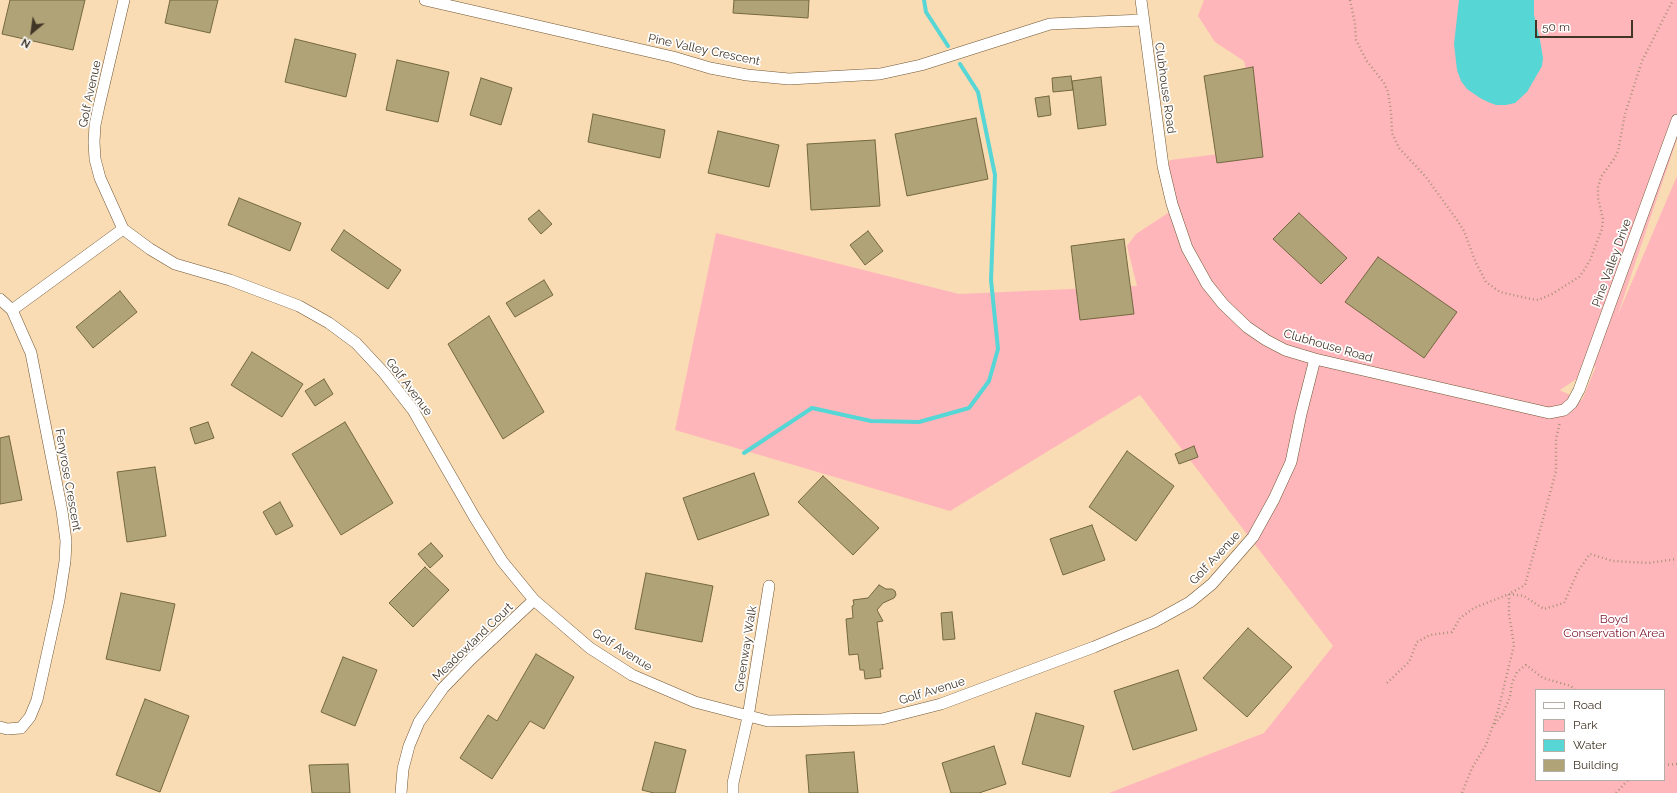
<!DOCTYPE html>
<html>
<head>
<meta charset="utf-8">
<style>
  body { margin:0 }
  #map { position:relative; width:1677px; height:793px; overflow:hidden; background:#f9dbb4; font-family:Raleway,sans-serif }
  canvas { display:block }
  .legend { position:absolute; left:1535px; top:689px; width:130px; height:92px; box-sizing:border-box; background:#fff; border:1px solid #b3aea8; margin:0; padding:5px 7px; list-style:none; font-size:12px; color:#413526 }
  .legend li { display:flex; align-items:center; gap:8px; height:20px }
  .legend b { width:20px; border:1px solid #b3aea8 }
  .north { position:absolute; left:12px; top:12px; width:40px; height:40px; -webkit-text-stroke:3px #fff; paint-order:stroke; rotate:209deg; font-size:11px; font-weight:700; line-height:16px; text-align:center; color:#413526 }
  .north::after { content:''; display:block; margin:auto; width:14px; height:18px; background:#413526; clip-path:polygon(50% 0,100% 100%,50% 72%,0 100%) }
  .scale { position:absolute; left:1535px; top:20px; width:98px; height:18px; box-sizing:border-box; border:2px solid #413526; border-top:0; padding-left:5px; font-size:12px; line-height:14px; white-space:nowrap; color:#413526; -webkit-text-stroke:3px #fff; paint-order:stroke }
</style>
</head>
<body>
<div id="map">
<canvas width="1677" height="793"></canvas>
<ul class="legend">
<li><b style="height:5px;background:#fff"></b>Road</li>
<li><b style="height:11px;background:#ffb6bb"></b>Park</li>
<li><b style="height:11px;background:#56d6d5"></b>Water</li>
<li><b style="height:11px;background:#b0a378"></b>Building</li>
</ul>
<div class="north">N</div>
<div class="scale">50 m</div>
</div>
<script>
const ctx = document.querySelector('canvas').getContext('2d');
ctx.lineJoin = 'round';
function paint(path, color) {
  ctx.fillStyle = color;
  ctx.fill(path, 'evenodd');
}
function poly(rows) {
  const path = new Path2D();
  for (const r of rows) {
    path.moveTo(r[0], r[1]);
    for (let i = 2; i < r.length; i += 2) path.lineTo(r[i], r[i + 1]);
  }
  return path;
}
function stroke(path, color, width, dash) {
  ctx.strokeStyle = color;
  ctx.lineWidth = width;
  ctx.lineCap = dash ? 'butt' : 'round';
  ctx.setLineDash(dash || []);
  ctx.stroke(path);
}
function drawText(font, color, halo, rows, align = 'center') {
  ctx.font = font + ' Raleway,sans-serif';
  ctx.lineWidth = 3.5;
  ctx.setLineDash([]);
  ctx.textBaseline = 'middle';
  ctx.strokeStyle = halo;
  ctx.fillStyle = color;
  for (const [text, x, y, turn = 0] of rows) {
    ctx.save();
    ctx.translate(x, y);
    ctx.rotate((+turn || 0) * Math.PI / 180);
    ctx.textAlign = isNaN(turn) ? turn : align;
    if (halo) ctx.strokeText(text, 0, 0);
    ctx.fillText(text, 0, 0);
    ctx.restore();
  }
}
const green = poly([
  [1204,0,1677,0,1677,139,1617,317,1677,176,1677,793,1109,793,1264,733,1333,646,1140,395,950,511,675,430,716,233,959,294,1137,286,1127,246,1136,234,1171,211,1164,176,1170,160,1227,153,1251,94,1244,61,1215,42,1198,16],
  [1596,366,1582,400,1559,390,1560,390],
  [1536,690,1664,690,1664,780,1536,780]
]);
const water = poly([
  [1459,0,1534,0,1534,15,1540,40,1543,58,1542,66,1527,92,1515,103,1506,105,1496,105,1488,102,1480,98,1467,89,1461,81,1457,70,1454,44]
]);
const stream = poly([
  [924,0,926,12,948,46],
  [744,453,812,408,871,421,919,422,969,408,989,381,998,349,991,280,995,175,978,92,960,64]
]);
const building = poly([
  [10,0,85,0,73,50,2,34,10,0],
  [170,0,218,0,210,33,165,23,170,0],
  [734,0,809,0,808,18,733,13,734,0],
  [295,39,356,54,346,97,285,82,295,39],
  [397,60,449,72,438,122,386,110,397,60],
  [1253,67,1263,157,1217,163,1204,76,1253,67],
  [1071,76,1073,90,1053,92,1052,78,1071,76],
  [1101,77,1106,125,1078,129,1072,81,1101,77],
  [481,78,512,88,501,125,470,115,481,78],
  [1049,96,1051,115,1038,117,1035,98,1049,96],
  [593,114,665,130,660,158,588,142,593,114],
  [976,118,988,179,907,196,895,134,976,118],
  [718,131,779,145,769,187,708,173,718,131],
  [875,140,880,206,811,210,807,144,875,140],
  [239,198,301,223,290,251,228,225,239,198],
  [539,210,552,224,541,234,528,219,539,210],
  [1299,213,1347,258,1321,284,1273,239,1299,213],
  [344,230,401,270,388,289,331,250,344,230],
  [868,231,883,251,865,265,850,245,868,231],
  [1124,239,1134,314,1080,320,1071,246,1124,239],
  [1378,257,1457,312,1424,358,1345,302,1378,257],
  [544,280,553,295,515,317,506,303,544,280],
  [120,291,137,312,93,348,76,327,120,291],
  [489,316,544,412,503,439,448,344,489,316],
  [252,352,303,384,282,417,231,385,252,352],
  [324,379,333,394,315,406,305,391,324,379],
  [208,422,214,438,195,444,190,428,208,422],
  [345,422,393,503,341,535,292,454,345,422],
  [9,436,22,500,0,504,0,438,9,436],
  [1194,446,1198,457,1179,464,1175,454,1194,446],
  [1127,451,1174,486,1136,541,1089,507,1127,451],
  [155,467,166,536,127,542,117,472,155,467],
  [754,473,769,515,698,540,683,498,754,473],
  [823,476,879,528,853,555,798,502,823,476],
  [280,502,293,526,276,535,263,512,280,502],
  [1092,525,1105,560,1063,575,1050,539,1092,525],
  [431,543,443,556,430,568,418,554,431,543],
  [425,567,449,590,413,627,389,603,425,567],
  [646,573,713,586,702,642,635,629,646,573],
  [879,585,886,589,892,589,895,591,896,595,894,598,883,603,877,610,883,621,877,622,883,669,880,669,881,677,865,679,864,670,860,670,858,654,849,655,846,619,853,618,852,606,854,605,853,600,868,598,879,585],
  [121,593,175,604,160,671,106,659,121,593],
  [952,612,955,639,943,640,941,613,952,612],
  [1248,628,1292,667,1247,717,1203,678,1248,628],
  [536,654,574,677,544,729,530,721,492,779,460,758,488,715,497,721,536,654],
  [343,657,377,670,355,726,321,712,343,657],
  [1178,670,1197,730,1133,750,1114,691,1178,670],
  [145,699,189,716,160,792,116,775,145,699],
  [1036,713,1084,726,1070,777,1022,764,1036,713],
  [655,742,686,750,675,793,654,793,642,790,655,742],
  [994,746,1006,784,979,793,951,793,942,763,994,746],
  [854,752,858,793,809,793,806,755,854,752],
  [348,764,350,793,312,793,309,765,348,764]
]);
const path = poly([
  [1350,0,1355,23,1356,40,1366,60,1384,83,1388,92,1391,112,1392,133,1399,148,1426,177,1457,220,1464,231,1476,263,1486,282,1500,292,1531,299,1538,300,1552,294,1579,277,1585,269,1590,260,1602,229,1603,219,1598,198,1598,187,1601,177,1614,159,1618,151,1625,114,1642,61,1673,0],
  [1387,683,1409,662,1417,642,1430,635,1452,632,1460,618,1474,608,1509,594,1524,596,1544,609,1564,603,1578,571,1590,554,1613,561,1649,563,1677,559],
  [1495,724,1503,713,1510,697,1512,683,1517,672,1526,665,1543,678,1571,686,1575,690],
  [1664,765,1677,764],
  [1462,793,1472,768,1486,745,1498,711,1514,645,1509,614,1509,594,1525,585,1556,471,1556,439,1560,422],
  [1616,793,1628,780]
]);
const minor = poly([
  [124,0,99,106,95,125,94,142,95,159,100,178,123,229,150,249,175,264,230,280,299,306,329,323,356,343,384,373,413,410,475,518,502,561,534,600,590,648,632,675,695,702,768,721,882,719,941,704,1094,647,1154,622,1190,602,1212,584,1253,537,1274,499,1291,462,1301,414,1315,359],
  [425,0,673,57,710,68,747,75,789,79,880,74,921,65,1050,24,1143,20],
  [1141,0,1158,128,1163,166,1172,204,1187,248,1207,284,1223,304,1247,327,1266,340,1285,350,1315,359,1549,413,1564,410,1572,403,1579,390,1677,120],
  [0,299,12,310,31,353,62,511,66,541,65,561,59,600,37,700,30,717,21,728,7,729,0,727],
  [12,310,123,229],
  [401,793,403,769,409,746,419,722,443,688,471,659,534,600],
  [733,793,733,783,748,717,769,586]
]);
const streetNames = [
  ["Pine Valley Crescent",704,50,12],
  ["Clubhouse Road",1165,88,82],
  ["Golf Avenue",90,94,-78],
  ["Pine Valley Drive",1612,263,-70],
  ["Clubhouse Road",1328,346,16],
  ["Golf Avenue",409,387,53],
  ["Fenyrose Crescent",68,480,80],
  ["Golf Avenue",1215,558,-47],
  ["Meadowland Court",473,642,-44],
  ["Greenway Walk",746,649,-81],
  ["Golf Avenue",622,650,32],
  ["Golf Avenue",932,691,-17]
];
const parkNames = [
  ["Boyd",1614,619],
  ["Conservation Area",1614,633]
];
paint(green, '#ffb6bb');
paint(water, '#56d6d5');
stroke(stream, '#56d6d5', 4);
paint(building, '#b0a378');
stroke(building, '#74683f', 1);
stroke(minor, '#715734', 12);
stroke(path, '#a99376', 2.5, [1, 3]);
stroke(minor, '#fff', 11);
drawText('12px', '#413526', '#fff', streetNames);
drawText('12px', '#7c162d', '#fff', parkNames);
</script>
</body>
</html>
